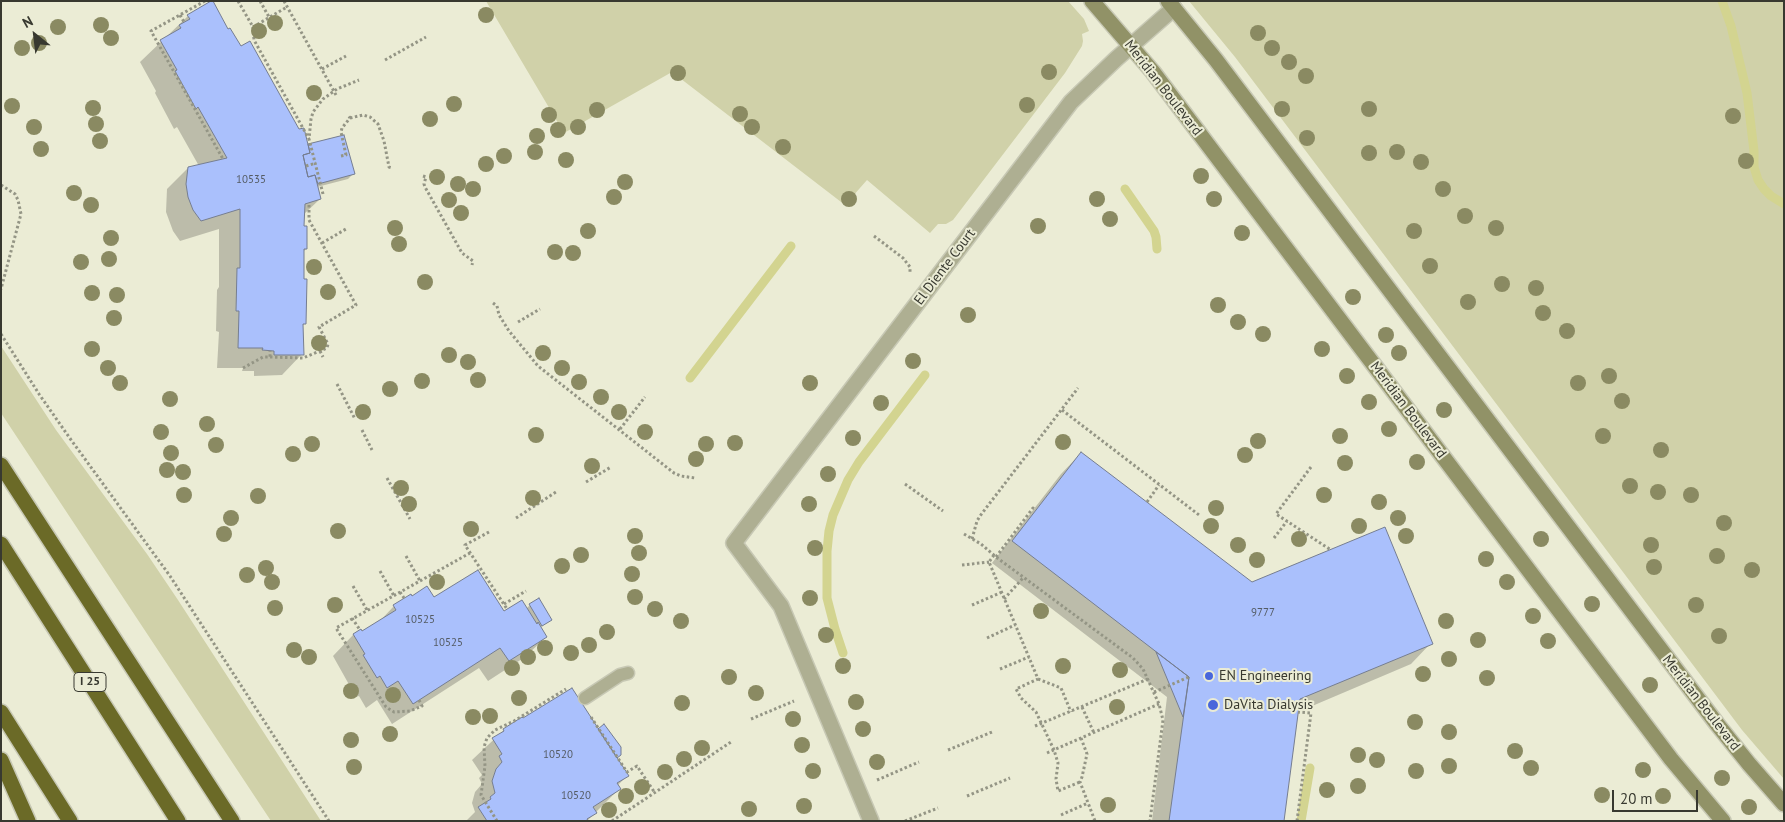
<!DOCTYPE html>
<html>
<head>
<meta charset="utf-8">
<style>
  body { margin:0 }
  #map { position:relative; width:1785px; height:822px; overflow:hidden; background:#ebecd5; font-family:"PT Sans",sans-serif }
  canvas { display:block }
  .frame { position:absolute; inset:0; border:2px solid #383930; pointer-events:none }
  .north { position:absolute; left:10px; top:10px; width:50px; height:50px; -webkit-text-stroke:4px #ebecd5; paint-order:stroke; rotate:331deg; font-size:14px; font-weight:700; line-height:20px; text-align:center; color:#383930 }
  .north::after { content:''; display:block; margin:auto; width:18px; height:22px; background:#383930; clip-path:polygon(50% 0,100% 100%,50% 72%,0 100%) }
  .scale { position:absolute; left:1612px; top:790px; width:86px; height:22px; box-sizing:border-box; border:2px solid #383930; border-top:0; padding-left:6px; font-size:15px; line-height:18px; white-space:nowrap; color:#383930; -webkit-text-stroke:4px #ebecd5; paint-order:stroke }
</style>
</head>
<body>
<div id="map">
<canvas width="1785" height="822"></canvas>
<div class="frame"></div>
<div class="north">N</div>
<div class="scale">20 m</div>
</div>
<script>
const ctx = document.querySelector('canvas').getContext('2d');
ctx.lineJoin = 'round';
function paint(path, color) {
  ctx.fillStyle = color;
  ctx.fill(path, 'evenodd');
}
function poly(rows) {
  const path = new Path2D();
  for (const r of rows) {
    path.moveTo(r[0], r[1]);
    for (let i = 2; i < r.length; i += 2) path.lineTo(r[i], r[i + 1]);
  }
  return path;
}
function stroke(path, color, width, dash) {
  ctx.strokeStyle = color;
  ctx.lineWidth = width;
  ctx.lineCap = dash ? 'butt' : 'round';
  ctx.setLineDash(dash || []);
  ctx.stroke(path);
}
function drawText(font, color, halo, rows, align = 'center') {
  ctx.font = font + ' "PT Sans",sans-serif';
  ctx.lineWidth = 4;
  ctx.setLineDash([]);
  ctx.textBaseline = 'middle';
  ctx.strokeStyle = halo;
  ctx.fillStyle = color;
  for (const [text, x, y, turn = 0] of rows) {
    ctx.save();
    ctx.translate(x, y);
    ctx.rotate((+turn || 0) * Math.PI / 180);
    ctx.textAlign = isNaN(turn) ? turn : align;
    if (halo) ctx.strokeText(text, 0, 0);
    ctx.fillText(text, 0, 0);
    ctx.restore();
  }
}
const green = poly([
  [486,1,1068,1,1084,19,1089,31,1082,34,1083,41,1082,46,1065,73,953,220,946,224,938,224,930,233,867,180,845,205,672,72,564,133],
  [1189,1,1784,1,1784,779,1742,730,1235,57],
  [1,346,56,430,147,554,178,600,321,821,271,821,1,413]
]);
const shadow = poly([
  [188,16,228,31,307,145,343,136,353,174,348,179,317,187,320,199,303,215,303,227,306,249,303,252,305,323,302,326,302,354,282,375,254,376,254,371,242,371,243,368,217,368,219,332,216,331,217,290,219,287,219,229,180,241,173,231,166,212,167,189,188,168,199,166,177,127,174,129,155,93,156,91,140,62],
  [1081,453,1252,584,1431,643,1411,664,1298,712,1283,821,1152,821,1167,697,992,563,1061,474],
  [434,599,503,613,526,609,530,605,550,620,540,628,546,637,525,657,488,681,479,668,392,724,377,700,366,708,359,696,356,697,333,656,353,635,361,631,362,633,377,624,394,606],
  [504,730,616,758,627,776,617,786,619,789,587,821,466,821,475,812,472,803,475,792,482,784,479,778,482,775,472,760]
]);
const stream = poly([
  [1722,1,1731,26,1747,93,1754,151,1754,167,1758,180,1764,189,1771,196,1784,204],
  [1125,189,1154,231,1156,237,1157,249],
  [690,378,791,246],
  [843,653,835,629,827,598,827,551,829,531,833,515,848,480,859,462,925,375],
  [1301,821,1310,768]
]);
const building = poly([
  [211,1,213,1,228,29,230,28,241,46,250,41,299,129,304,128,310,153,303,155,308,177,315,175,321,199,305,204,304,226,307,226,307,249,304,249,304,279,307,279,306,324,303,324,304,355,274,355,274,351,262,350,263,348,238,348,239,311,236,311,237,268,240,268,240,209,201,221,193,210,188,197,186,184,188,167,227,158,198,107,196,109,175,71,177,70,160,40,181,28,179,25,190,19,187,15,211,1],
  [344,135,355,174,318,184,315,175,308,177,303,155,310,153,308,144,344,135],
  [1081,452,1252,582,1385,527,1433,644,1300,699,1284,821,1169,821,1189,677,1012,541,1081,452],
  [478,570,504,611,522,600,537,624,538,622,547,637,509,661,500,648,413,704,398,681,387,688,380,676,377,678,363,655,365,654,353,634,361,629,362,631,396,610,393,605,411,594,412,596,427,586,434,597,478,570],
  [539,598,552,620,542,626,529,604,539,598],
  [1156,652,1189,677,1183,717,1156,652],
  [572,688,629,776,617,783,621,789,593,807,597,813,587,819,588,821,487,821,478,807,491,799,490,797,495,793,492,781,496,769,502,762,499,756,502,754,492,738,504,731,503,729,522,717,523,718,572,688],
  [604,724,621,747,621,755,617,758,598,729,604,724]
]);
const path = poly([
  [205,1,151,31,223,159],
  [238,1,253,27,254,40,309,139],
  [260,1,269,17],
  [284,1,336,95],
  [180,15,184,22],
  [253,27,287,7],
  [385,60,426,37],
  [322,69,346,56],
  [350,118,363,115,370,117,378,124,384,141,389,167,392,168],
  [341,156,346,155,341,132,342,128,350,118,348,115],
  [306,166,316,163],
  [423,176,426,177,424,184,425,187,462,253,473,261,472,265],
  [1,185,15,194,18,200,21,214,1,289],
  [323,194,309,139,311,119,313,112,323,99,337,89,359,80],
  [874,236,903,258,910,267,910,272],
  [322,243,346,229],
  [493,303,497,306,499,315,509,331,538,366,674,473,681,476,695,478],
  [518,322,540,309],
  [1,334,39,394,69,437,170,576,329,821],
  [320,351,323,357],
  [270,357,303,358,327,348,328,344,319,327,356,305,309,220,309,203],
  [243,368,263,357,270,357,270,351],
  [337,384,355,419],
  [1062,410,1199,515],
  [620,429,645,397],
  [362,430,372,450],
  [1311,467,1276,514,1331,550],
  [387,478,410,519],
  [586,482,611,467],
  [905,484,943,511],
  [1147,502,1159,485],
  [516,518,556,492],
  [489,532,465,545,507,609],
  [964,534,981,544,996,557,1133,658,1143,669,1159,704,1163,720,1150,821],
  [1274,538,1287,521],
  [972,539,977,521,980,516,1078,388],
  [994,555,989,562,1038,679,1016,689,1021,698,1036,712,1054,750,1058,763,1056,779,1058,791,1080,782],
  [406,556,420,581],
  [996,557,1033,508,1036,510],
  [962,565,989,562],
  [380,571,394,596],
  [353,586,367,610],
  [400,592,404,598],
  [1004,599,1023,578],
  [504,604,526,591],
  [972,605,1002,592],
  [352,618,360,630],
  [987,638,1015,625],
  [1000,669,1029,657],
  [1038,679,1061,688,1071,712],
  [1154,692,1189,677],
  [419,700,422,706,410,711,394,712,386,707,336,628,470,553],
  [1082,707,1094,733],
  [591,717,627,772,637,766,655,793],
  [751,719,794,701],
  [1035,726,1148,679],
  [1081,738,1087,754,1082,777,1080,782,1095,821],
  [948,750,992,732],
  [1047,753,1159,704],
  [877,780,919,762],
  [967,796,1010,778],
  [1061,815,1088,803],
  [497,821,481,795,485,766,484,747,487,738,495,730,514,721,566,689],
  [612,821,731,742],
  [905,821,938,808],
  [1297,821,1311,713,1298,712]
]);
const lane = poly([
  [585,698,620,675,628,673]
]);
const street = poly([
  [871,821,781,606,734,543,1071,102,1116,59,1174,8]
]);
const secondary = poly([
  [1092,1,1153,72,1671,759,1723,821],
  [1168,1,1216,60,1717,724,1749,764,1784,804]
]);
const highway = poly([
  [1,465,232,821],
  [1,544,178,821],
  [1,712,70,821],
  [1,760,28,821]
]);
const trees = [
  [486,15],
  [275,23],
  [101,25],
  [58,27],
  [259,31],
  [1258,33],
  [111,38],
  [39,43],
  [22,48],
  [1272,48],
  [1289,62],
  [1049,72],
  [678,73],
  [1306,76],
  [314,93],
  [454,104],
  [1027,105],
  [12,106],
  [93,108],
  [1282,109],
  [1369,109],
  [597,110],
  [740,114],
  [549,115],
  [1733,116],
  [430,119],
  [96,124],
  [34,127],
  [578,127],
  [752,127],
  [558,130],
  [537,136],
  [1307,138],
  [100,141],
  [783,147],
  [41,149],
  [535,152],
  [1397,152],
  [1369,153],
  [504,156],
  [566,160],
  [1746,161],
  [1421,162],
  [486,164],
  [1201,176],
  [437,177],
  [625,182],
  [458,184],
  [473,189],
  [1443,189],
  [74,193],
  [614,197],
  [849,199],
  [1097,199],
  [1214,199],
  [449,200],
  [91,205],
  [461,213],
  [1465,216],
  [1110,219],
  [1038,226],
  [395,228],
  [1496,228],
  [588,231],
  [1414,231],
  [1242,233],
  [111,238],
  [399,244],
  [555,252],
  [573,253],
  [109,259],
  [81,262],
  [1430,266],
  [314,267],
  [425,282],
  [1502,284],
  [1536,288],
  [328,292],
  [92,293],
  [117,295],
  [1353,297],
  [1468,302],
  [1218,305],
  [1543,313],
  [968,315],
  [114,318],
  [1238,322],
  [1567,331],
  [1263,334],
  [1386,335],
  [319,343],
  [92,349],
  [1322,349],
  [543,353],
  [1399,353],
  [449,355],
  [913,361],
  [468,362],
  [108,368],
  [562,368],
  [1347,376],
  [1609,376],
  [478,380],
  [422,381],
  [579,382],
  [120,383],
  [810,383],
  [1578,383],
  [390,389],
  [601,397],
  [170,399],
  [1622,401],
  [1369,402],
  [881,403],
  [1444,410],
  [363,412],
  [619,412],
  [207,424],
  [1389,429],
  [161,432],
  [645,432],
  [536,435],
  [1340,436],
  [1603,436],
  [853,438],
  [1258,441],
  [1063,442],
  [735,443],
  [312,444],
  [706,444],
  [216,445],
  [1661,450],
  [171,453],
  [293,454],
  [1245,455],
  [696,459],
  [1417,462],
  [1345,463],
  [592,466],
  [167,470],
  [183,472],
  [828,474],
  [1630,486],
  [401,488],
  [1658,492],
  [184,495],
  [1324,495],
  [1691,495],
  [258,496],
  [533,498],
  [1379,502],
  [409,504],
  [809,504],
  [1216,508],
  [231,518],
  [1398,518],
  [1724,523],
  [1211,526],
  [1359,526],
  [471,529],
  [338,531],
  [224,534],
  [635,536],
  [1406,536],
  [1299,539],
  [1541,539],
  [1238,545],
  [1651,545],
  [815,548],
  [639,553],
  [581,555],
  [1717,556],
  [1486,559],
  [1257,560],
  [562,566],
  [1654,567],
  [266,568],
  [1752,570],
  [632,574],
  [247,575],
  [272,582],
  [437,582],
  [1507,582],
  [635,597],
  [810,598],
  [1592,604],
  [335,605],
  [1696,605],
  [275,608],
  [655,609],
  [1041,611],
  [1533,616],
  [681,621],
  [1446,621],
  [607,632],
  [826,635],
  [1719,636],
  [1478,640],
  [1548,641],
  [589,645],
  [545,648],
  [294,650],
  [571,653],
  [309,657],
  [528,657],
  [1449,659],
  [843,666],
  [1063,666],
  [512,668],
  [1120,670],
  [1423,674],
  [729,677],
  [1487,678],
  [1650,685],
  [351,691],
  [756,693],
  [393,695],
  [519,698],
  [856,702],
  [682,703],
  [1117,707],
  [490,716],
  [473,717],
  [793,719],
  [1415,722],
  [863,729],
  [1449,732],
  [390,734],
  [351,740],
  [802,745],
  [702,748],
  [1515,751],
  [1358,755],
  [684,759],
  [1377,760],
  [877,762],
  [1449,766],
  [354,767],
  [1531,768],
  [1643,770],
  [813,771],
  [1416,771],
  [665,772],
  [1722,778],
  [1358,786],
  [642,787],
  [1327,790],
  [1602,795],
  [626,796],
  [1663,796],
  [1108,805],
  [804,806],
  [1749,807],
  [749,809],
  [609,810]
];
const markers = [
  [1209,676,5,"#4967db"],
  [1213,705,6,"#4967db"]
];
const numberNames = [
  ["10535",251,180],
  ["9777",1263,613],
  ["10525",420,620],
  ["10525",448,643],
  ["10520",558,755],
  ["10520",576,796]
];
const shields = [
  [90,682,32]
];
const shieldNames = [
  ["I 25",90,682]
];
const streetNames = [
  ["Meridian Boulevard",1163,88,52],
  ["El Diente Court",945,267,-53],
  ["Meridian Boulevard",1408,410,53],
  ["Meridian Boulevard",1701,703,52]
];
const poiNames = [
  ["EN Engineering",1219,676],
  ["DaVita Dialysis",1224,705]
];
paint(green, '#d0d1a9');
paint(shadow, '#0003');
stroke(stream, '#d3d490', 9);
paint(building, '#aac0fc');
stroke(building, '#757d90', 1);
stroke(lane, '#c7c8b4', 15);
stroke(street, '#c7c8b4', 18);
stroke(secondary, '#c7c8b4', 18);
stroke(highway, '#c7c8b4', 18);
stroke(path, '#949585', 3, [2.5, 2.5]);
stroke(lane, '#aeaf92', 12);
stroke(street, '#aeaf92', 15);
stroke(secondary, '#919267', 15);
stroke(highway, '#6b6a27', 15);
ctx.fillStyle = '#8a8a62';
for (const [x, y] of trees) {
  ctx.beginPath();
  ctx.arc(x, y, 8, 0, 2 * Math.PI);
  ctx.fill();
}
for (const [x, y, r, color] of markers) {
  const dot = new Path2D();
  dot.arc(x, y, r, 0, 2 * Math.PI);
  ctx.fillStyle = color;
  ctx.fill(dot);
  stroke(dot, '#ebecd5', 2);
}
drawText('11px', '#545b63', null, numberNames);
for (const [x, y, w] of shields) {
  const box = new Path2D();
  box.roundRect(x - w / 2, y - 9.5, w, 19, 4);
  ctx.fillStyle = '#ebecd5';
  ctx.fill(box);
  stroke(box, '#383930', 1);
}
drawText('bold 12px', '#383930', null, shieldNames);
drawText('14px', '#383930', '#ebecd5', streetNames);
drawText('14px', '#383930', '#ebecd5', poiNames, 'left');
</script>
</body>
</html>
